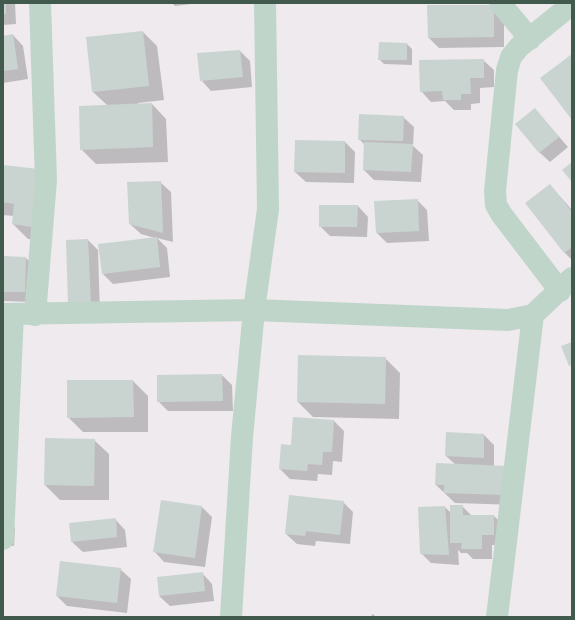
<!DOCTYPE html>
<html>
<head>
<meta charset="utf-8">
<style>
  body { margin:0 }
  #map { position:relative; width:575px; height:620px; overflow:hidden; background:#eeeaee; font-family:"Alegreya Sans",sans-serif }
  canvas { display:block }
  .frame { position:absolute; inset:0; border:4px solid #425a4d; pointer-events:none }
</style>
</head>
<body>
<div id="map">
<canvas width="575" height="620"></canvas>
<div class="frame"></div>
</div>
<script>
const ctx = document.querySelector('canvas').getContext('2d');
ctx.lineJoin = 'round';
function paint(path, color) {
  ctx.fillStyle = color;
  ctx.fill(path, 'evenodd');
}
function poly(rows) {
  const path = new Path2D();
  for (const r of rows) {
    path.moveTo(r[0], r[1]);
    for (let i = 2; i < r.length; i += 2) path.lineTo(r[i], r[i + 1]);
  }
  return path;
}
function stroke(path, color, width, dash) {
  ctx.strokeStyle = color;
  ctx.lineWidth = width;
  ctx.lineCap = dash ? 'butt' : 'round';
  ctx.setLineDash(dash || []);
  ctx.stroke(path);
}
const shadow = poly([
  [3,3,15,3,16,24,3,25],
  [172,3,199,3,175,6],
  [494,6,504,16,504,47,439,48,429,38],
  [143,32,157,46,164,100,138,103,138,105,152,104,166,119,168,162,96,164,81,149,108,106,93,92],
  [13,35,23,46,28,79,3,83,3,37],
  [380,43,407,44,412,49,412,65,384,64,379,59],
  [240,51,250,61,252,87,211,91,201,80],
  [483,60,494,70,494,87,480,88,480,103,471,104,471,110,454,110,445,101,431,102,421,91],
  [535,109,568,147,550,162,539,152],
  [403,117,414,127,413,146,423,155,421,182,374,180,364,170,365,145,359,139],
  [345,142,355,152,354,183,306,182,295,172],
  [3,166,47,241,28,239,13,224,14,216,3,215],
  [160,182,171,192,173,242,157,238,167,248,170,277,113,284,103,274,155,238,141,234,130,224],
  [550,185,572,210,572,260,564,252],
  [417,200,427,210,429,241,387,243,377,233],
  [358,206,368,217,367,237,330,236,320,226],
  [88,240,98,250,100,314,79,314],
  [3,257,26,258,36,268,35,302,3,301],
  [385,358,400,373,399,419,313,417,298,402],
  [222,375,232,385,233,411,168,411,158,401],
  [133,381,148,396,148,432,83,432,68,417],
  [293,418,334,421,344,431,342,462,333,461,332,475,318,474,317,481,290,479,280,469,292,446],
  [484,435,494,445,494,466,517,505,455,503,436,485,456,465,446,456],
  [46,439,94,440,109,454,109,500,60,500,45,485],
  [343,502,353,512,350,544,316,541,315,546,297,544,286,534],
  [462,506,472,516,494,516,504,526,504,545,492,545,492,559,473,559,467,553,461,553,458,550,459,565,431,563,421,553,445,507,451,513],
  [202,507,212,517,205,567,164,562,154,551],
  [5,518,15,528,14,546,3,545],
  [115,519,125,530,127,547,83,552,72,542],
  [120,569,131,579,127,613,67,606,57,596],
  [202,573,212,584,214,601,170,606,159,596],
  [373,614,376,617,370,617]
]);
const building = poly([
  [3,3,6,3,6,14,3,14],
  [427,5,494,5,494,37,428,38],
  [143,31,149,86,92,92,86,37],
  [13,34,18,69,3,71,3,36],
  [379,42,407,43,407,60,378,60],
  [240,50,243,77,200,81,197,53],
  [572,54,572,120,540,78],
  [484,59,484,78,470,78,471,94,461,94,461,100,443,100,442,91,420,92,419,60],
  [152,103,153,147,80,150,79,106],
  [535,108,559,137,539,153,515,124],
  [359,114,404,116,403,141,358,140],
  [295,140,345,141,345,173,294,172],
  [364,142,413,144,411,172,363,170],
  [572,162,572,182,562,170],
  [3,165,39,169,32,227,12,224,14,204,3,202],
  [161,181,163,233,129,224,127,182],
  [550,184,572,212,572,247,564,253,525,203],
  [418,199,419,231,376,233,374,201],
  [319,205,358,205,357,227,319,227],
  [157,237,160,267,102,274,98,244],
  [88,239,91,304,68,304,66,240],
  [3,256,26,257,25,292,3,292],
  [572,342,572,365,569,366,561,346],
  [298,355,386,357,385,404,297,402],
  [222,374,223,401,157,402,157,375],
  [67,380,133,380,134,417,67,418],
  [293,417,334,420,332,452,323,452,322,465,308,464,307,471,279,469,281,444,291,445],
  [446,432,484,434,484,458,445,456],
  [45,438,95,439,94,486,44,485],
  [436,463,508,466,507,495,444,493,444,485,435,485],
  [289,495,344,501,340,535,306,531,305,536,285,534],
  [161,500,202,506,195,558,153,552],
  [450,505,463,505,463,515,494,515,494,535,482,535,482,549,461,549,462,543,450,543],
  [445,506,449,555,420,554,418,507],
  [116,518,117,537,71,542,69,523],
  [60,561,121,568,117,603,56,596],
  [203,572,205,591,159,596,157,577]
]);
const minor = poly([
  [500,3,530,39],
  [560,291,502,215,496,205,495,191,507,70,511,57,519,47,572,4],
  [3,314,254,310,508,320,533,315,572,278],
  [35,315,46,180,40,3],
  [3,539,13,314],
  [231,617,242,437,254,310,268,209,265,3],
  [497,617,533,315]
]);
paint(shadow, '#0003');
paint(building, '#c9d4d1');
stroke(minor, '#bfd5c9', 22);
</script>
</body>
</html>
